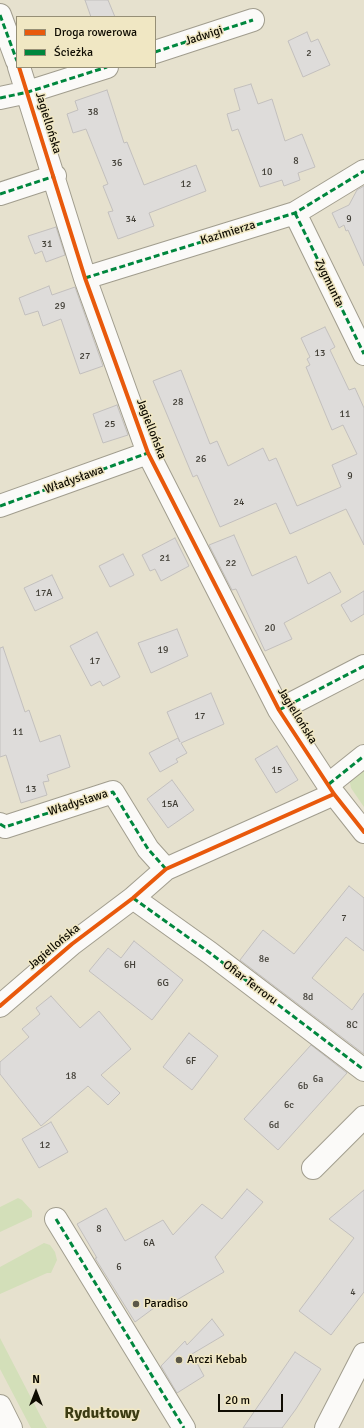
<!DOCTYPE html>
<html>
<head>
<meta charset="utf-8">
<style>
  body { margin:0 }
  #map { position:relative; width:364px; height:1428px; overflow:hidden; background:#e6e1ce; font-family:Signika,sans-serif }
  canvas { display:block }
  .legend { position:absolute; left:16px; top:16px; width:140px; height:52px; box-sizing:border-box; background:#f0e7c3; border:1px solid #968f76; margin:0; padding:5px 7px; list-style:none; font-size:12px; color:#0f0c02 }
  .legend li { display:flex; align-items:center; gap:8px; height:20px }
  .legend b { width:20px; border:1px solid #968f76 }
  .north { position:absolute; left:16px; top:1372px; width:40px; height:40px; -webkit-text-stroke:3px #f0e7c3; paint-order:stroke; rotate:0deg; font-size:11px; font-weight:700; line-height:16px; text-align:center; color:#0f0c02 }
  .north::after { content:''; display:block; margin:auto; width:14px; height:18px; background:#0f0c02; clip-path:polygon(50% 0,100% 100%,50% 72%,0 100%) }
  .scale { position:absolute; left:218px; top:1394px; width:65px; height:18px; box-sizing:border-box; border:2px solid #0f0c02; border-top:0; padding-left:5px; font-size:12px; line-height:14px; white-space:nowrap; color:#0f0c02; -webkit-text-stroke:3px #f0e7c3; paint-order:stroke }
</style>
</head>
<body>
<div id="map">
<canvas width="364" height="1428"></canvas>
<ul class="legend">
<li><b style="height:5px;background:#e8590c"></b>Droga rowerowa</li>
<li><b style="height:5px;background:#00873e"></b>Ścieżka</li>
</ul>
<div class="north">N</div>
<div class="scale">20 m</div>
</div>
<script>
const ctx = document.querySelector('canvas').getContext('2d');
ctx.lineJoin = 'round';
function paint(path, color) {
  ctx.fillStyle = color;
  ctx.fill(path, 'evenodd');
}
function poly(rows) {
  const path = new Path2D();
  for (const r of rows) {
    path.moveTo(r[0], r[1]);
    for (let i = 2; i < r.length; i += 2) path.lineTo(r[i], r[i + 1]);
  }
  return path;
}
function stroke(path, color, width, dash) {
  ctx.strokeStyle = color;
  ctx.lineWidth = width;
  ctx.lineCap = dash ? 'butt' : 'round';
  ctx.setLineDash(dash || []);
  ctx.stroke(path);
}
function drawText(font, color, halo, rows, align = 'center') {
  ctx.font = font + ' Signika,sans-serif';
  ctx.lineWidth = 3;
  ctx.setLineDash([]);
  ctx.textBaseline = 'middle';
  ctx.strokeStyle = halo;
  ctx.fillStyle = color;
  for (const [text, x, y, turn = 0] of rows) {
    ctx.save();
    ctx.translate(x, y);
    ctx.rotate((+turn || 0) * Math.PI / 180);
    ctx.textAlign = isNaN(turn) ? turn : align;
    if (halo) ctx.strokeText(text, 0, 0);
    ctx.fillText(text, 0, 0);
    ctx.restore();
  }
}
const green = poly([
  [364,765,364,807,351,788,350,783,350,777],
  [18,1198,22,1200,32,1211,32,1217,0,1232,0,1207],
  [44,1243,50,1245,55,1252,57,1260,51,1273,47,1273,0,1294,0,1267],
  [0,1338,42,1419,47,1428,31,1428,0,1369]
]);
const building = poly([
  [85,0,108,0,115,17,91,17,85,0],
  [307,32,311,42,318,39,330,65,303,77,288,41,307,32],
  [251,84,258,104,272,99,285,141,302,134,315,167,298,173,300,180,284,186,282,180,260,187,238,129,232,131,227,114,240,110,234,89,251,84],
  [107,90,124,143,127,142,144,185,196,165,206,191,149,213,154,226,118,239,108,212,113,211,103,186,108,184,86,129,73,133,67,114,78,110,75,101,107,90],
  [364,186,364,266,348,230,346,231,344,225,339,228,332,213,349,205,357,190,364,186],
  [56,227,65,255,46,262,42,251,35,254,28,236,56,227],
  [49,286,52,295,75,287,103,366,80,374,61,319,43,326,38,311,25,315,19,298,49,286],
  [325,327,335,347,330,350,349,390,355,388,364,408,364,545,346,509,290,534,276,503,220,527,197,475,193,477,153,381,181,370,210,444,217,441,228,466,263,448,269,461,276,458,297,506,341,487,332,465,357,454,343,425,332,430,306,367,310,365,307,359,310,357,301,338,325,327],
  [117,405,128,435,103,443,93,414,117,405],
  [234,535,252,576,296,556,308,584,330,572,341,592,284,623,292,639,265,651,236,589,232,590,209,545,234,535],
  [175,538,189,566,161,581,155,569,150,571,142,555,175,538],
  [123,554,134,575,110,587,99,566,123,554],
  [52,575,63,598,35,611,24,588,52,575],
  [364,591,364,614,351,622,341,605,364,591],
  [177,629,188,656,151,673,138,643,177,629],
  [97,632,120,677,103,686,100,681,91,686,70,646,97,632],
  [3,647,25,712,29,710,40,742,60,735,70,767,47,775,49,781,43,782,47,795,21,803,6,755,0,757,0,648,3,647],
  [211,693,224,724,181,743,187,753,176,759,178,762,160,772,149,753,178,738,180,742,167,712,211,693],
  [277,746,298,780,276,793,255,759,277,746],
  [172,780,194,810,168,828,147,799,172,780],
  [349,886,364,898,364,951,346,937,312,978,352,1010,364,993,364,1054,240,960,263,930,294,954,349,886],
  [134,941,183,980,152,1020,89,971,108,948,121,958,134,941],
  [51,996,80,1028,99,1011,131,1049,101,1075,120,1093,108,1105,88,1086,41,1126,0,1074,0,1062,29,1037,22,1029,40,1014,36,1008,51,996],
  [189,1033,218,1056,192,1090,163,1067,189,1033],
  [311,1045,347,1073,278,1150,244,1119,311,1045],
  [51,1122,68,1152,39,1168,22,1139,51,1122],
  [247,1189,263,1202,215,1257,224,1272,165,1307,162,1302,135,1322,95,1258,97,1258,77,1224,106,1208,125,1241,163,1220,173,1235,202,1204,222,1219,247,1189],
  [364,1190,364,1292,331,1335,299,1311,354,1238,329,1219,364,1190],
  [212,1319,224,1335,192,1354,204,1376,177,1393,161,1366,185,1341,187,1345,212,1319],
  [295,1352,321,1369,296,1409,282,1428,243,1428,295,1352]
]);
const minor = poly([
  [0,15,17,61],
  [155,52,253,20],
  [19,67,85,278,148,453,279,710,334,794,364,832],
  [0,98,28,92,107,67],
  [0,194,55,176],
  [295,213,364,354],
  [85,278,295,213,364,171],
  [0,506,148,453],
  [279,710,364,666],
  [329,784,364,756],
  [0,824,5,827,113,792,148,849,166,869],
  [133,898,210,953,364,1070],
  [0,1006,72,944,133,898,166,869,334,794],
  [313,1168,364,1117],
  [56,1219,184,1428],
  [0,1406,11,1428],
  [326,1428,364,1354]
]);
const quiet = poly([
  [0,15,17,61],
  [155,52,253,20],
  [0,98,28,92,107,67],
  [0,194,55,176],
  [295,213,364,354],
  [85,278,295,213,364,171],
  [0,506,148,453],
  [279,710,364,666],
  [329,784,364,756],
  [0,824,5,827,113,792,148,849,166,869],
  [133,898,210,953,364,1070],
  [56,1219,184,1428]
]);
const cycleway = poly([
  [19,67,85,278,148,453,279,710,334,794,364,832],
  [0,1006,72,944,133,898,166,869,334,794]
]);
const markers = [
  [136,1304,4,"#5a5749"],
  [179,1360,4,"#5a5749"]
];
const numberNames = [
  ["2",309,53],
  ["38",93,112],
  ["8",296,161],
  ["36",117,163],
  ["10",267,172],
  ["12",186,184],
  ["34",131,219],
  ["9",349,219],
  ["31",47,244],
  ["29",60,306],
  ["13",320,353],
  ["27",85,356],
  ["28",178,402],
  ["11",345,414],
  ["25",110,424],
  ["26",201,459],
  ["9",350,476],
  ["24",239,502],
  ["21",165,558],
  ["22",231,563],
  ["17A",44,593],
  ["20",270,628],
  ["19",163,650],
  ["17",95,661],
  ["17",200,716],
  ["11",18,732],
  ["15",277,770],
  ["13",31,789],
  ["15A",170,804],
  ["7",344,918],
  ["8e",264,959],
  ["6H",130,965],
  ["6G",163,983],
  ["8d",308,997],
  ["8C",352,1025],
  ["6F",191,1061],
  ["18",71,1076],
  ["6a",318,1079],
  ["6b",303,1086],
  ["6c",289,1105],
  ["6d",274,1125],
  ["12",45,1145],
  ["8",99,1229],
  ["6A",149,1243],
  ["6",119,1267],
  ["4",353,1292]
];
const streetNames = [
  ["Jadwigi",204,36,-18],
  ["Jagiellońska",48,123,73],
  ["Kazimierza",228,233,-17],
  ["Zygmunta",329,283,64],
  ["Jagiellońska",151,429,69],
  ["Władysława",74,480,-20],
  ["Jagiellońska",297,716,58],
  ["Władysława",78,803,-18],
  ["Jagiellońska",54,947,-40],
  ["Ofiar Terroru",250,983,37]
];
const poiNames = [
  ["Paradiso",144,1304],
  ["Arczi Kebab",187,1360]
];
const districtNames = [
  ["Rydułtowy",102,1414]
];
paint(green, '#d3dfb9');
paint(building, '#dedcda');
stroke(building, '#c2bfbd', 1);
stroke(minor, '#a19d8e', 24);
stroke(minor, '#fbfaf8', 22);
stroke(quiet, '#00873e', 3, [6, 3]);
stroke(cycleway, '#e8590c', 4);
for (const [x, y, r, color] of markers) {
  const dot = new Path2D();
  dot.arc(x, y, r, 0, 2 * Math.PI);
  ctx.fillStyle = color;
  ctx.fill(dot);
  stroke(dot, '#f0e7c3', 1.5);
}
drawText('10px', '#434038', null, numberNames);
drawText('12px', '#0f0c02', '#f0e7c3', streetNames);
drawText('12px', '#0f0c02', '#f0e7c3', poiNames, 'left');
drawText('bold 16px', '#3c3c13', '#f0e7c3', districtNames);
</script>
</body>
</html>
